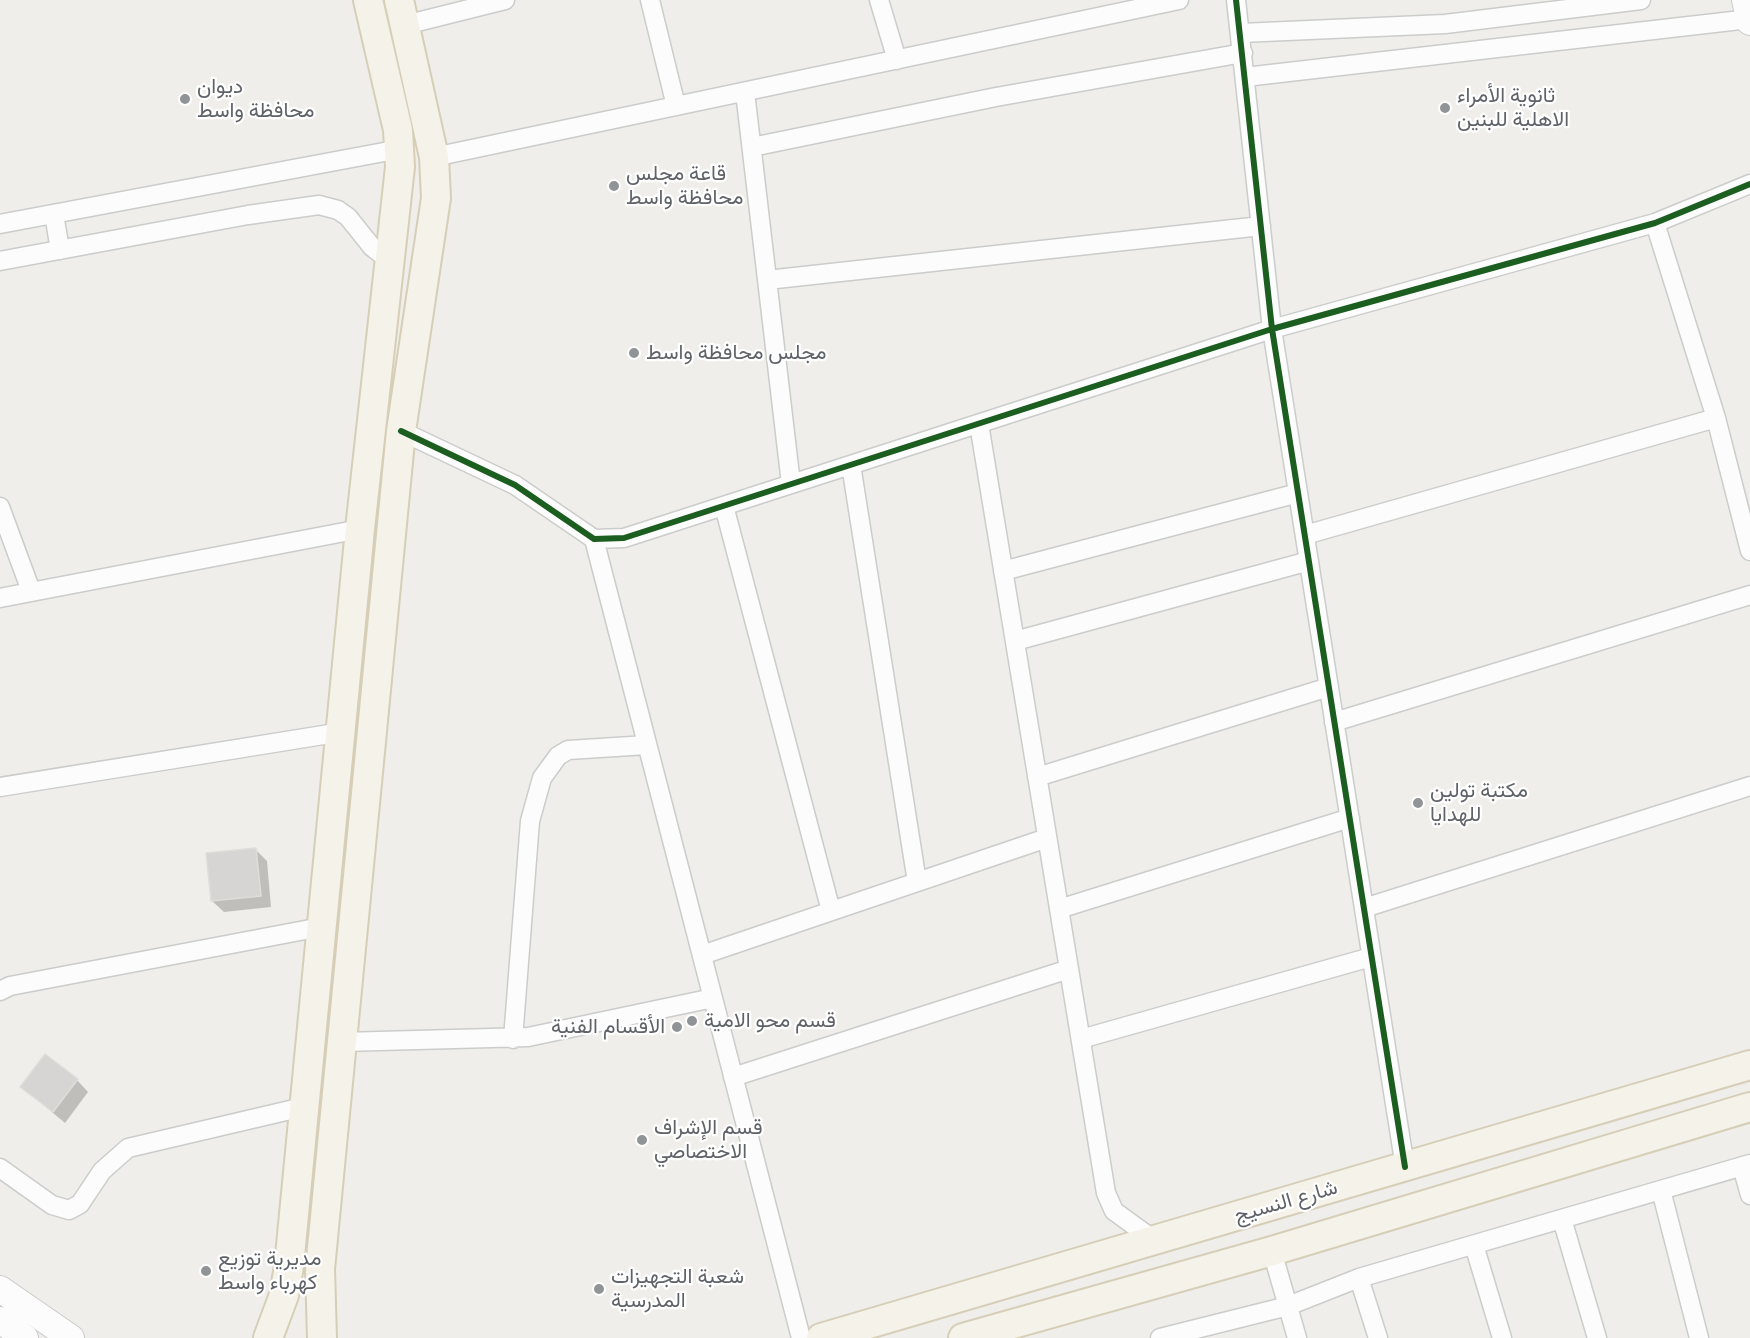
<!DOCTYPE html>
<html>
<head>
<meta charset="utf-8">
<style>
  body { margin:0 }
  canvas { display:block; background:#efeeea }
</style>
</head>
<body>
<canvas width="1750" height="1338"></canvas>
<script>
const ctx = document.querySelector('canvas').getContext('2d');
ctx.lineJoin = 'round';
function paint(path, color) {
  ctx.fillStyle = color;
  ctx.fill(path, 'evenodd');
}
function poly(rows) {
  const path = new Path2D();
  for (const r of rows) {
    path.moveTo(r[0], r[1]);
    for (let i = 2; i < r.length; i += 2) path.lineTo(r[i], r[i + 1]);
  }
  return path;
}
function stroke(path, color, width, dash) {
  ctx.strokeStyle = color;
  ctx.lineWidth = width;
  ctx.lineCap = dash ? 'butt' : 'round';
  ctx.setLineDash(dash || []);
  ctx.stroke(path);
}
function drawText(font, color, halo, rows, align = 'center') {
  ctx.font = font + ' "Fira Sans Condensed",Vazirmatn,sans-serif';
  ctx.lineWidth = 4.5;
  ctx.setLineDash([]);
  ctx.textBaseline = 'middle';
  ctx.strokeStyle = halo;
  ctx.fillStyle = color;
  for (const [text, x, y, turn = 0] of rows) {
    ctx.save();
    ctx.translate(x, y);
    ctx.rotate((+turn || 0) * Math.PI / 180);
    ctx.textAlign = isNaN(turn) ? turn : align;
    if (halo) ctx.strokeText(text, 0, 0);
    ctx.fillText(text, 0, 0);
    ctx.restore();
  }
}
const shadow = poly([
  [256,850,267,861,271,907,224,912,212,901],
  [77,1080,88,1092,65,1123,22,1087]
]);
const building = poly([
  [256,848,261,896,211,901,206,853,256,848],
  [45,1054,78,1079,53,1112,20,1087,45,1054]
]);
const street = poly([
  [650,0,676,106],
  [879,0,897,60],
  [1236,0,1272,329,1405,1167],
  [405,25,505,0],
  [1241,33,1445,24,1641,0],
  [1245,77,1750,19],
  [745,92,791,484],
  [752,147,996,97,1243,53],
  [434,157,1179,0],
  [54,214,60,250],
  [1655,223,1716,418,1750,551],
  [0,224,400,149],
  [0,261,248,215,319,205,338,210,348,217,372,247,381,254,391,256],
  [767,280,1261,226],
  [979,424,1106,1193,1114,1211,1154,1240],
  [401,431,515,485,594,539,624,538,1272,329,1655,223,1750,184],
  [851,465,917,882],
  [724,506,831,911],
  [0,507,31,591],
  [1305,535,1716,418],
  [594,539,801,1338],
  [1003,571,1298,493],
  [0,598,360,529],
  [1015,641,1309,561],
  [1334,722,1750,595],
  [1037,777,1329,687],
  [0,787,342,732],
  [1364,908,1750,786],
  [1059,909,1350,818],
  [702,955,1047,838],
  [0,991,10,986,321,927],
  [513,1039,530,821,542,778,558,756,568,750,647,745],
  [1081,1039,1371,957],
  [342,1042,528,1037,713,998],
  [733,1077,1069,969],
  [1742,1166,1750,1195],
  [0,1168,52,1205,69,1210,80,1204,102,1171,128,1148,303,1107],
  [1661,1190,1699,1338],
  [1562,1219,1597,1338],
  [1474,1245,1502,1338],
  [1272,1251,1297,1338],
  [1359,1278,1378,1338],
  [1160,1338,1288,1306,1359,1278,1750,1164]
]);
const secondary = poly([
  [1745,0,1750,22],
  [0,1289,71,1338],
  [0,1320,25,1338]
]);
const primary = poly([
  [268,1338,284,1295,289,1266,360,529,400,167,398,130,368,0],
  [322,1338,320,1269,401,431,436,198,434,157,399,0],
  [821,1338,1750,1065],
  [963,1338,1272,1251,1750,1107]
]);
const cycleway = poly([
  [1236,0,1272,329,1405,1167],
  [401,431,515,485,594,539,624,538,1272,329,1655,223,1750,184]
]);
const markers = [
  [185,99,6,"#919496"],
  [1445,108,6,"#919496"],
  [614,186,6,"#919496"],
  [634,353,6,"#919496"],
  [1418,803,6,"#919496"],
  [692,1021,6,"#919496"],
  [677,1027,6,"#919496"],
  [642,1140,6,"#919496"],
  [206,1271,6,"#919496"],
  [599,1289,6,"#919496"]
];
const poiNames = [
  ["ديوان",197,87],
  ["محافظة واسط",197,111],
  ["ثانوية الأمراء",1457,96],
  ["الاهلية للبنين",1457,120],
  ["قاعة مجلس",626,174],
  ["محافظة واسط",626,198],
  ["مجلس محافظة واسط",646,353],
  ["مكتبة تولين",1430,791],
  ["للهدايا",1430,815],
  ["قسم محو الامية",704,1021],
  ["الأقسام الفنية",665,1027,"right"],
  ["قسم الإشراف",654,1128],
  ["الاختصاصي",654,1152],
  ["مديرية توزيع",218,1259],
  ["كهرباء واسط",218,1283],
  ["شعبة التجهيزات",611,1277],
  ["المدرسية",611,1301]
];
const streetNames = [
  ["شارع النسيج",1286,1202,-16]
];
paint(shadow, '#0003');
paint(building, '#d6d5d3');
stroke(building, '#deddd9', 1.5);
stroke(street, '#cbcccc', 21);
stroke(secondary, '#cacacb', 28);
stroke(primary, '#d7ceb8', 32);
stroke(street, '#fdfcfc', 18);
stroke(secondary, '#fdfcfc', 26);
stroke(primary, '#f4f2e9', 28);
stroke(cycleway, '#1b5e20', 6);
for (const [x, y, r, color] of markers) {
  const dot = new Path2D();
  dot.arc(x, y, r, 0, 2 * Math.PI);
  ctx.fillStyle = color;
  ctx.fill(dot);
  stroke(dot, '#fff', 2);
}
drawText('21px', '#5f6368', '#fff', poiNames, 'left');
drawText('21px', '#5f6368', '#fff', streetNames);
</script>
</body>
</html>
